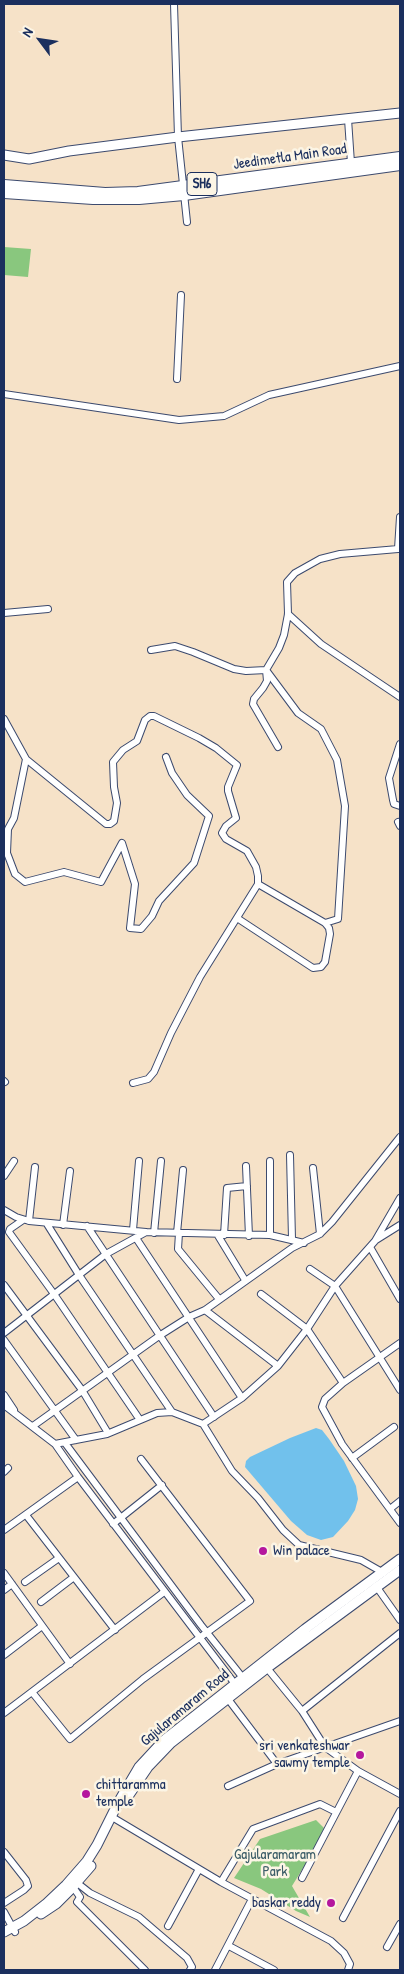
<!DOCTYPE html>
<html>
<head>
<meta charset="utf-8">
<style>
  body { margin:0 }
  #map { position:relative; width:404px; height:1974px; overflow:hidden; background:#f6e2c8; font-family:"Patrick Hand",sans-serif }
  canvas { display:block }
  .frame { position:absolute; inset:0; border:5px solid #1b2f5e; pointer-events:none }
  .north { position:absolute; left:15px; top:15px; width:50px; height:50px; -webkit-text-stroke:4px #fcf5e5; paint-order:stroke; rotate:301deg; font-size:14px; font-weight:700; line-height:20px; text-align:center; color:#1b2f5e }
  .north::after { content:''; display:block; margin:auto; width:18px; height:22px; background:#1b2f5e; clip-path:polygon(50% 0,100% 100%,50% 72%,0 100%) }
</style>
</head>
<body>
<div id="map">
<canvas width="404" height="1974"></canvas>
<div class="frame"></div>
<div class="north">N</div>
</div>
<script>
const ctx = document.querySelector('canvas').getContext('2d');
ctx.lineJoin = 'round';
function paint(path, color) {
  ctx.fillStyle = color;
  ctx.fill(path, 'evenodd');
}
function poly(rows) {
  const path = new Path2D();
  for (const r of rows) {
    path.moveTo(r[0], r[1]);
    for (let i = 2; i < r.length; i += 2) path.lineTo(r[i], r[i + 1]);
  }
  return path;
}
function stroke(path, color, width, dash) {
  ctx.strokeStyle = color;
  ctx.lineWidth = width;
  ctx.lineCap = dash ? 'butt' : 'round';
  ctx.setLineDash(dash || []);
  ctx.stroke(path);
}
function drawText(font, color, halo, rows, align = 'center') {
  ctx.font = font + ' "Patrick Hand",sans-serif';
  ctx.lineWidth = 5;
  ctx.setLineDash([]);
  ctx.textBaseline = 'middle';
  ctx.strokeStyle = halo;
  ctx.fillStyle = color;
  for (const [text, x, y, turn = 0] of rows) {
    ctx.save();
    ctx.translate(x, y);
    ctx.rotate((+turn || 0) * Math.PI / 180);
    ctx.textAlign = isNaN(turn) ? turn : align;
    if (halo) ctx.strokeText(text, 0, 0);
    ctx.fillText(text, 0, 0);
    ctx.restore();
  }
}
const green = poly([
  [4,247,31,249,28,277,4,275],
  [316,1820,324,1828,316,1847,292,1886,310,1917,296,1911,261,1889,234,1878,260,1839]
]);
const water = poly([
  [316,1428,322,1430,329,1439,344,1461,356,1486,358,1499,355,1510,348,1521,333,1537,321,1540,307,1535,291,1521,245,1467,246,1461,250,1457,290,1438]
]);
const street = poly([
  [174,4,178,137,187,222],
  [348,119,351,163],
  [177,379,181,295],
  [4,394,179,420,224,416,269,395,400,366],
  [400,549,398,549,400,517],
  [4,613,48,609],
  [288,614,321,644,400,697],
  [151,650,175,646,193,652,234,669,246,671,266,670,298,713,321,729,337,760,345,806,338,919,325,923],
  [4,719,26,759,14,818,8,829,7,853,15,874,25,882,64,872,101,882,122,843,135,884,130,928,141,929,152,916,159,901,194,863,209,816,187,795,172,773,166,757],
  [400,744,389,778,393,800,394,804,400,806],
  [278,747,253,704,254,699,263,688,267,681,266,670,279,648,284,635,288,614,287,582,295,573,320,559,340,554,398,549],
  [26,759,106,824,110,824,114,821,117,803,114,787,113,762,123,750,137,741,145,720,150,716,154,716,199,738,216,748,237,765,228,787,228,791,236,818,226,826,222,833,226,839,247,851,256,867,258,876,258,884,200,977,171,1033,154,1072,148,1079,133,1083],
  [398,822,400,826],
  [237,918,313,968,321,967,325,962,330,934,329,928,325,923,258,884],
  [4,1081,5,1082],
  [290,1155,292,1239],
  [270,1161,270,1235],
  [246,1166,249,1236],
  [313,1168,320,1234],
  [4,1176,14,1161],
  [4,1210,16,1217,29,1221,146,1232],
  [23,1220,10,1229,9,1232,54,1294,140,1420],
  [29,1221,35,1167],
  [47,1224,79,1275,172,1412],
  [63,1225,70,1171],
  [87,1226,214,1417],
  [133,1230,139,1161],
  [154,1233,161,1161],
  [177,1233,183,1170],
  [179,1233,178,1249,219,1299],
  [217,1234,245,1280],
  [224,1235,227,1188,247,1186],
  [136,1238,242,1398],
  [376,1240,400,1225],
  [370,1247,400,1299],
  [310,1269,335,1286,400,1390],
  [4,1285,82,1390,108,1433],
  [261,1294,307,1329,343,1383,400,1343],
  [205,1310,278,1366,307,1329,335,1286,375,1241,400,1198],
  [4,1333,106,1254,146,1232,270,1235,304,1243],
  [4,1340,76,1440],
  [343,1383,325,1399,322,1407,342,1444,400,1523],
  [4,1395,14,1410],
  [4,1405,55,1444,107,1434,157,1413,172,1412,203,1424,232,1471,258,1498,283,1530,299,1545,361,1560,382,1572],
  [203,1424,242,1398,278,1366],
  [33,1426,159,1336,189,1317,205,1310,292,1248,320,1234,332,1222,400,1137],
  [65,1443,201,1625,243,1678],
  [55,1444,78,1477,235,1684],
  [352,1458,394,1427],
  [4,1472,8,1468],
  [390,1509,400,1501],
  [26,1515,115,1630],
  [113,1524,162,1485],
  [4,1530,78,1477],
  [4,1573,70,1664],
  [25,1582,59,1558],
  [376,1586,400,1620],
  [4,1590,12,1584],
  [41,1602,74,1577],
  [4,1655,42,1626],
  [267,1668,302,1711,325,1747,358,1771,400,1794],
  [32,1692,70,1739,143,1679,250,1601,141,1459],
  [228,1699,277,1764],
  [302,1711,400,1633],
  [4,1713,164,1592],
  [228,1786,277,1764,400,1721],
  [112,1817,221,1882,331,1941,344,1953,350,1964,348,1970],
  [4,1852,26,1880,28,1886,24,1890,4,1903],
  [302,1878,358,1771],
  [76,1882,90,1893,139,1917,187,1958,192,1967,190,1970],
  [221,1882,253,1829,320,1804,336,1812],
  [73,1887,80,1897,77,1902,145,1970],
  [4,1912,15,1932],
  [343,1918,400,1811],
  [168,1926,199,1869],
  [229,1946,274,1970],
  [387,1947,400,1924],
  [215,1970,252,1899]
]);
const secondary = poly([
  [4,155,29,159,69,151,178,137,400,113],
  [129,1795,148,1767,171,1743,267,1668,400,1570],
  [41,1914,56,1904,71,1889,91,1866],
  [4,1932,24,1921,47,1903,66,1885,87,1861,97,1845,119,1801,139,1767,164,1740,305,1629,400,1559]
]);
const primary = poly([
  [4,185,105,193,138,192,400,157],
  [4,193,93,199,139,199,184,195,400,165]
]);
const markers = [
  [263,1551,5,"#b5179e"],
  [360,1755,5,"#b5179e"],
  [86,1794,5,"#b5179e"],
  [331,1903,5,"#b5179e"]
];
const shields = [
  [202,184,30]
];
const shieldNames = [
  ["SH6",202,184]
];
const streetNames = [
  ["Jeedimetla Main Road",290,157,-8],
  ["Gajularamaram Road",185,1708,-40]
];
const poiNames = [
  ["Win palace",273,1551],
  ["sri venkateshwar",350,1746,"right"],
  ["sawmy temple",350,1763,"right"],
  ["chittaramma",96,1785],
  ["temple",96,1802],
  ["baskar reddy",321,1903,"right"]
];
const parkNames = [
  ["Gajularamaram",275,1855],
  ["Park",275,1872]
];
paint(green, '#89c77e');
paint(water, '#71c1ec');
stroke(street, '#3c4a6e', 8);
stroke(secondary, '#3c4a6e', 11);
stroke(primary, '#3c4a6e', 12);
stroke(street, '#fff', 6);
stroke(secondary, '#fff', 9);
stroke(primary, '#fff', 10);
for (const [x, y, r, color] of markers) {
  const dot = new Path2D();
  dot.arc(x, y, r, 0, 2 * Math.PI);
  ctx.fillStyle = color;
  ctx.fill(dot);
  stroke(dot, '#fcf5e5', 2);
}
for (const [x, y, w] of shields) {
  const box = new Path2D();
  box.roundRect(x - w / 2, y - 11.5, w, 23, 4);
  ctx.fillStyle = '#fcf5e5';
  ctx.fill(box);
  stroke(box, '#1b2f5e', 1);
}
drawText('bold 14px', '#1b2f5e', null, shieldNames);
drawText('15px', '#1b2f5e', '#fcf5e5', streetNames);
drawText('15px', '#1b2f5e', '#fcf5e5', poiNames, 'left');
drawText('15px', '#3c5d68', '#fcf5e5', parkNames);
</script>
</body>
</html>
